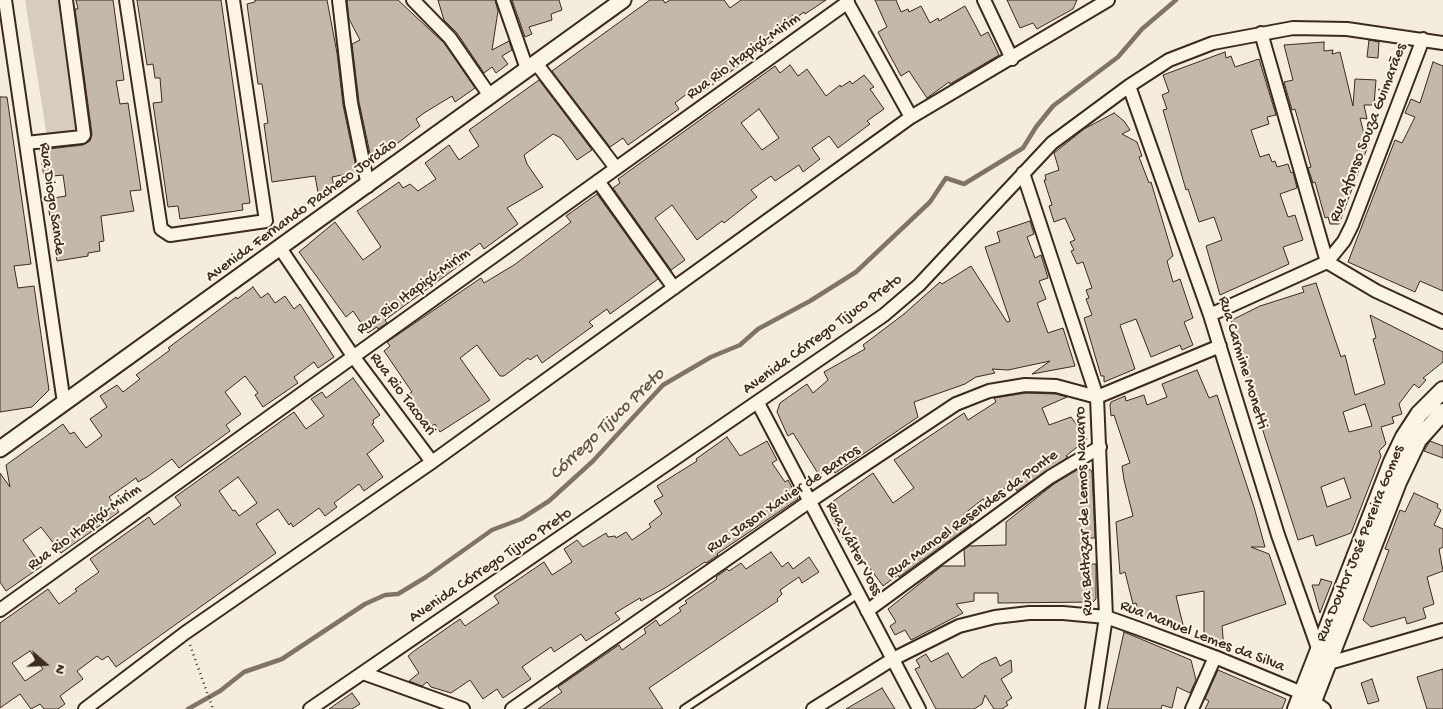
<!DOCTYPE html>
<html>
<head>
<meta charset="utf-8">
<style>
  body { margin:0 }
  #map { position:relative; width:1443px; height:709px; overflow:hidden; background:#f4eddd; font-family:"Gochi Hand",sans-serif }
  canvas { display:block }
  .north { position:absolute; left:20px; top:639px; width:50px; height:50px; -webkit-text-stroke:4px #fcf5e5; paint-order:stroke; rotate:109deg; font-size:14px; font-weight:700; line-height:20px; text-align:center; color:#3b2a1e }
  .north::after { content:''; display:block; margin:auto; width:18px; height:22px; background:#3b2a1e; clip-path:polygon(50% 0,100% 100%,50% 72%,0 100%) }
</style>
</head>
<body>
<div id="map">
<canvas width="1443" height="709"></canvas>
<div class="north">N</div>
</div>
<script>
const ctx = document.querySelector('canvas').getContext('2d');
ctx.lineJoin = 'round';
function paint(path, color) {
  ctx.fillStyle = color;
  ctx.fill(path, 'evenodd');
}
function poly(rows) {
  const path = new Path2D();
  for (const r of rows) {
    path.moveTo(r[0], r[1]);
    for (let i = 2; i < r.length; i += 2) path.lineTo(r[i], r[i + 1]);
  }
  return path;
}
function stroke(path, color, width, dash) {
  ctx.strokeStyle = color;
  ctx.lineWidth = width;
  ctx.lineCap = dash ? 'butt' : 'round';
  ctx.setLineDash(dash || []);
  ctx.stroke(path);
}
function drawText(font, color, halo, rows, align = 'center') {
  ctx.font = font + ' "Gochi Hand",sans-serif';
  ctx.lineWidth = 4;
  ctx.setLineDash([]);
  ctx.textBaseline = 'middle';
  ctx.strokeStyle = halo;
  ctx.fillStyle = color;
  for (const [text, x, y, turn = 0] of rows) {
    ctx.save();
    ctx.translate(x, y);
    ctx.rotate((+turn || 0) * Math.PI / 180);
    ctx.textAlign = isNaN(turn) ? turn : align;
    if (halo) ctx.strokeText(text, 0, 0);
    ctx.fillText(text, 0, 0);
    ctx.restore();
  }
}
const green = poly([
  [25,0,62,0,82,132,47,137]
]);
const stream = poly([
  [188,709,220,691,244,672,282,659,365,604,385,595,398,594,426,577,492,530,521,519,549,501,593,461,663,385,711,357,740,345,758,329,810,301,856,272,930,202,946,178,964,184,1023,148,1036,127,1053,106,1118,57,1142,29,1176,0]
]);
const building = poly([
  [76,0,113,0,124,80,116,81,120,104,128,103,141,190,130,191,134,211,101,216,104,241,99,242,100,251,88,253,88,256,57,261,47,199,66,196,63,175,44,177,40,150,83,145,90,141,92,134,75,9,78,9,76,0],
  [137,0,221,0,250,203,242,204,243,210,180,219,178,206,168,207,153,103,162,102,160,78,155,78,153,64,147,65,137,0],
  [255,0,327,0,337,53,343,105,357,172,332,177,334,187,319,198,315,176,272,182,264,124,268,123,262,84,258,84,247,4,255,2,255,0],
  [347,0,398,0,444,43,475,88,455,102,452,96,424,113,416,119,420,126,372,163,359,102,352,44,360,40,349,19,347,0],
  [438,0,495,0,498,11,492,50,509,41,512,50,502,56,508,64,496,73,492,67,484,73,457,33,444,20,438,0],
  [512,0,559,0,562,10,551,14,552,20,529,27,532,34,525,37,512,0],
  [650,0,663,0,665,3,670,0,724,0,730,8,741,0,826,0,805,14,804,12,796,18,793,15,768,33,773,41,697,96,692,90,675,103,679,109,628,145,623,138,610,147,552,71,650,0],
  [875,0,896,0,901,12,908,9,909,12,921,6,930,23,938,18,939,21,965,6,981,36,988,32,999,55,950,84,949,82,927,98,909,71,901,76,887,50,878,32,887,27,875,0],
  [1007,0,1077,0,1073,9,1037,29,1033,23,1020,28,1007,0],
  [1369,40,1379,42,1378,58,1367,57,1369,40],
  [1324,42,1324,51,1333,50,1332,54,1340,52,1353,106,1355,79,1376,80,1374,105,1364,105,1367,119,1360,118,1366,142,1369,143,1339,224,1330,224,1328,217,1325,218,1315,182,1313,183,1308,168,1311,167,1295,109,1292,110,1284,82,1293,80,1284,45,1324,42],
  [1225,52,1226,58,1231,56,1235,67,1259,59,1276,115,1267,117,1269,124,1251,130,1260,157,1269,154,1272,162,1275,161,1277,167,1288,164,1291,173,1293,172,1297,188,1280,194,1288,217,1295,215,1303,240,1283,247,1289,264,1220,295,1206,246,1222,240,1214,217,1199,222,1188,189,1186,190,1163,110,1167,109,1162,95,1169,92,1163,75,1225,52],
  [1433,62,1443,66,1443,291,1420,281,1415,292,1348,262,1395,140,1402,143,1415,117,1405,113,1411,99,1420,103,1433,62],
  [790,65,798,76,807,69,826,96,840,85,841,87,850,81,852,84,864,75,874,87,870,89,884,109,867,121,870,124,838,148,829,136,812,148,820,159,803,172,799,165,775,181,771,176,751,190,757,197,724,223,722,221,697,240,672,205,655,218,685,260,671,270,613,188,620,183,618,179,775,66,780,73,790,65],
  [759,109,779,138,762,150,741,123,759,109],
  [539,80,592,150,577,160,561,138,553,134,524,155,527,164,543,187,507,208,518,224,484,249,480,243,461,257,464,262,385,320,387,323,378,329,377,327,368,333,353,311,346,317,299,252,335,222,363,260,381,247,357,211,399,182,403,188,410,184,418,191,436,179,425,163,449,145,459,160,479,146,469,130,539,80],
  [0,97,7,97,31,264,14,266,18,288,34,286,49,390,32,407,0,412,0,97],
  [1114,113,1124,121,1130,130,1122,134,1137,142,1142,156,1139,157,1149,183,1151,182,1173,256,1167,261,1173,282,1180,279,1193,318,1184,322,1193,345,1182,350,1180,345,1151,357,1136,319,1120,325,1135,369,1104,382,1104,376,1101,376,1084,318,1092,315,1086,299,1089,298,1086,290,1092,288,1083,262,1077,264,1071,251,1074,250,1070,242,1075,240,1065,218,1054,222,1049,206,1052,205,1044,180,1046,180,1045,175,1059,170,1054,153,1084,129,1114,113],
  [597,194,658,279,610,314,607,309,589,322,593,326,542,363,537,355,530,360,528,358,504,376,500,376,477,345,460,358,490,400,440,432,435,424,426,429,404,398,412,392,384,351,390,346,387,342,481,278,484,283,514,265,571,222,566,216,597,194],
  [1030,221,1034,234,1027,237,1035,258,1041,255,1048,278,1039,281,1046,299,1037,303,1048,333,1063,328,1075,366,1032,374,1050,361,1008,370,992,369,995,373,976,377,965,384,914,402,918,417,835,473,831,466,819,475,793,433,788,436,786,432,777,412,780,403,807,384,813,393,828,380,824,372,865,349,863,345,904,314,940,282,942,284,971,266,1007,322,1010,321,985,247,1000,242,997,232,1030,221],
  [1316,283,1341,357,1345,355,1355,395,1385,384,1373,339,1376,338,1370,315,1443,352,1443,362,1423,378,1426,380,1419,388,1414,384,1399,404,1402,414,1392,417,1394,423,1381,427,1386,444,1379,451,1381,456,1351,533,1316,546,1313,535,1298,540,1230,328,1232,320,1260,306,1304,292,1302,287,1316,283],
  [1365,404,1372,426,1349,432,1343,412,1365,404],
  [1344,478,1351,498,1327,507,1321,487,1344,478],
  [253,287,261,298,268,293,275,303,285,296,294,309,300,304,334,357,318,368,314,362,294,377,298,383,263,407,255,395,258,393,245,376,225,392,241,414,226,425,230,431,179,468,172,459,147,477,138,482,136,478,109,497,119,512,61,553,41,527,23,540,42,566,6,591,0,582,0,473,10,487,6,465,63,424,70,434,74,432,86,448,102,436,90,419,107,407,100,396,117,385,123,392,140,379,136,375,170,350,168,348,236,297,237,299,253,287],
  [1197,370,1209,398,1217,395,1254,507,1265,547,1251,547,1269,554,1286,604,1222,626,1224,648,1204,640,1204,591,1176,596,1185,633,1139,614,1136,603,1133,604,1125,572,1120,574,1116,522,1133,516,1124,480,1122,466,1130,463,1114,415,1111,416,1110,405,1111,402,1125,396,1126,401,1144,395,1147,405,1167,397,1162,384,1197,370],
  [353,378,380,415,373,420,374,423,372,424,384,441,367,454,383,477,364,491,359,484,334,503,337,507,325,516,319,508,293,527,291,523,289,525,278,509,256,524,276,553,116,667,108,656,102,660,97,656,77,671,83,679,60,696,65,704,58,709,44,709,40,704,31,709,20,694,0,708,0,623,48,589,59,604,77,591,75,589,99,572,90,559,149,517,154,525,181,505,175,497,294,412,306,429,324,416,311,399,322,392,326,398,353,378],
  [238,477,257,503,239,516,235,510,233,511,219,491,238,477],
  [30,651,43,669,25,681,12,663,30,651],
  [1026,393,1056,394,1067,397,1042,408,1049,425,1071,417,1087,439,1066,456,1068,457,1017,491,1012,483,985,502,983,499,964,514,971,525,899,577,898,575,883,586,846,536,843,538,829,513,836,508,832,502,873,473,893,503,914,488,894,460,964,413,968,420,996,402,994,398,1026,393],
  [727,437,740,456,767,441,777,460,772,463,785,482,788,480,798,499,717,554,718,555,706,563,705,562,665,588,641,601,640,598,615,613,620,619,586,641,581,634,554,652,551,647,522,667,531,679,503,698,497,689,483,699,470,680,451,693,431,687,427,682,422,686,409,681,419,673,408,656,414,651,460,619,465,626,499,603,494,596,544,562,552,575,572,562,564,549,577,540,583,547,606,533,608,537,615,536,616,538,626,532,632,540,651,527,649,524,662,514,654,501,663,496,657,486,697,461,696,459,727,437],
  [1430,441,1443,446,1443,458,1424,451,1430,441],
  [1084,466,1092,471,1095,538,1085,538,1085,564,1096,564,1096,599,1093,602,998,603,998,593,974,593,974,601,956,604,963,613,911,640,905,630,895,635,890,626,896,622,888,609,942,566,965,566,964,550,969,546,1006,545,1006,522,1054,484,1084,466],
  [1414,493,1438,504,1437,507,1441,510,1434,525,1443,529,1443,547,1439,549,1443,571,1427,577,1434,604,1423,608,1426,618,1407,624,1405,617,1371,627,1363,620,1389,550,1385,549,1400,510,1405,512,1414,493],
  [771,552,782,567,788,562,793,569,809,557,819,572,802,583,799,577,780,590,782,594,777,599,778,601,649,688,663,709,538,709,562,692,558,687,619,645,622,650,646,633,644,629,656,620,660,626,681,611,679,608,687,603,685,601,717,579,716,577,727,569,729,571,741,563,746,569,771,552],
  [1321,579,1332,582,1320,613,1312,585,1319,585,1321,579],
  [1124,632,1191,660,1196,680,1190,693,1177,687,1172,708,1162,705,1161,709,1107,709,1124,632],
  [948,653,962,678,981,664,996,657,1000,666,1011,660,1012,672,1001,679,1012,698,1006,702,1008,705,1002,709,994,709,985,695,982,704,974,709,936,709,915,669,920,667,916,660,926,654,931,662,948,653],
  [1443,669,1443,709,1427,709,1417,677,1443,669],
  [1218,670,1286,699,1282,709,1205,709,1209,701,1205,699,1218,670],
  [1372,679,1379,701,1368,704,1361,683,1372,679],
  [882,688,895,709,846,709,882,688],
  [352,693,360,704,352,709,329,709,352,693]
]);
const path = poly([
  [190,645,213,709]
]);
const service = poly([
  [684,709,857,595]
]);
const minor = poly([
  [5,0,64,403],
  [126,0,161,229,170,235,266,221,233,0],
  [339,0,351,103,368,186],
  [413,0,450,38,490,96],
  [503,0,527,69],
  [846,0,911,117],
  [984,0,1012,59],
  [1261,33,1327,262],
  [536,63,616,168],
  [1129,86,1210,315,1278,535,1319,651,1329,663,1443,630],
  [26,143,82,137,84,135,66,0],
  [1023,173,1097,397,1106,617,1092,709],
  [598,181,674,288],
  [280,248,353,356,432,462],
  [1327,262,1344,241,1352,225,1423,39],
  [1210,315,1327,262,1376,291,1443,322],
  [758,403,919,709],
  [0,610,848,2],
  [867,611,1050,477,1100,447],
  [363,673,463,709],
  [85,709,185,633,432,462,911,117,1108,0],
  [310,709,884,315,919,285,1052,143,1129,86,1169,60,1213,43,1293,28,1347,29,1443,43],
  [512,709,810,501,956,404,989,391,1025,385,1056,386,1097,397,1220,346],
  [813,709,893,659,959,626,995,617,1029,613,1063,613,1106,617,1137,628,1215,657,1302,693,1324,709],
  [1192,709,1215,657]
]);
const tertiary = poly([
  [0,449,623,0]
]);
const secondary = poly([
  [1296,709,1392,462,1404,437,1419,414,1443,390],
  [1310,709,1398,482,1418,440,1443,412]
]);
const streetNames = [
  ["Rua Rio Itapiçú-Mirim",744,57,-36],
  ["Rua Afonso Souza Guimarães",1369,133,-69],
  ["Rua Diogo Sande",51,199,82],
  ["Avenida Fernando Pacheco Jordão",302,211,-36],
  ["Rua Rio Itapiçú-Mirim",414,292,-36],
  ["Avenida Córrego Tijuco Preto",823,335,-36],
  ["Rua Carmine Monetti",1242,363,73],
  ["Rua Rio Tacoari",402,395,53],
  ["Rua Jason Xavier de Barros",784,500,-34],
  ["Rua Baltazar de Lemos Navarro",1085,511,-92],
  ["Rua Manoel Resendes da Ponte",973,515,-36],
  ["Rua Rio Itapiçú-Mirim",85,528,-36],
  ["Rua Doutor José Pereira Gomes",1361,544,-68],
  ["Rua Válter Voss",853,549,62],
  ["Avenida Córrego Tijuco Preto",491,566,-34],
  ["Rua Manuel Lemes da Silva",1202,637,21]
];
const waterNames = [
  ["Córrego Tijuco Preto",608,425,-44]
];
paint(green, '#d6cdbd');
stroke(stream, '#817466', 4.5);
paint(building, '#c3b9aa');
stroke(building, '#3b2a1e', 1);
stroke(service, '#3b2a1e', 10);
stroke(minor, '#3b2a1e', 16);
stroke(tertiary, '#3b2a1e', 19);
stroke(secondary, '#3b2a1e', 20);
stroke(path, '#3b2a1e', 2.5, [1, 4]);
stroke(service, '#fcf5e5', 6);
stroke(minor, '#fcf5e5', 12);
stroke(tertiary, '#fcf5e5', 15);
stroke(secondary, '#fcf5e5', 16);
drawText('16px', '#3b2a1e', '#fcf5e5', streetNames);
drawText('italic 18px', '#645548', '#fcf5e5', waterNames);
</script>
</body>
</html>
